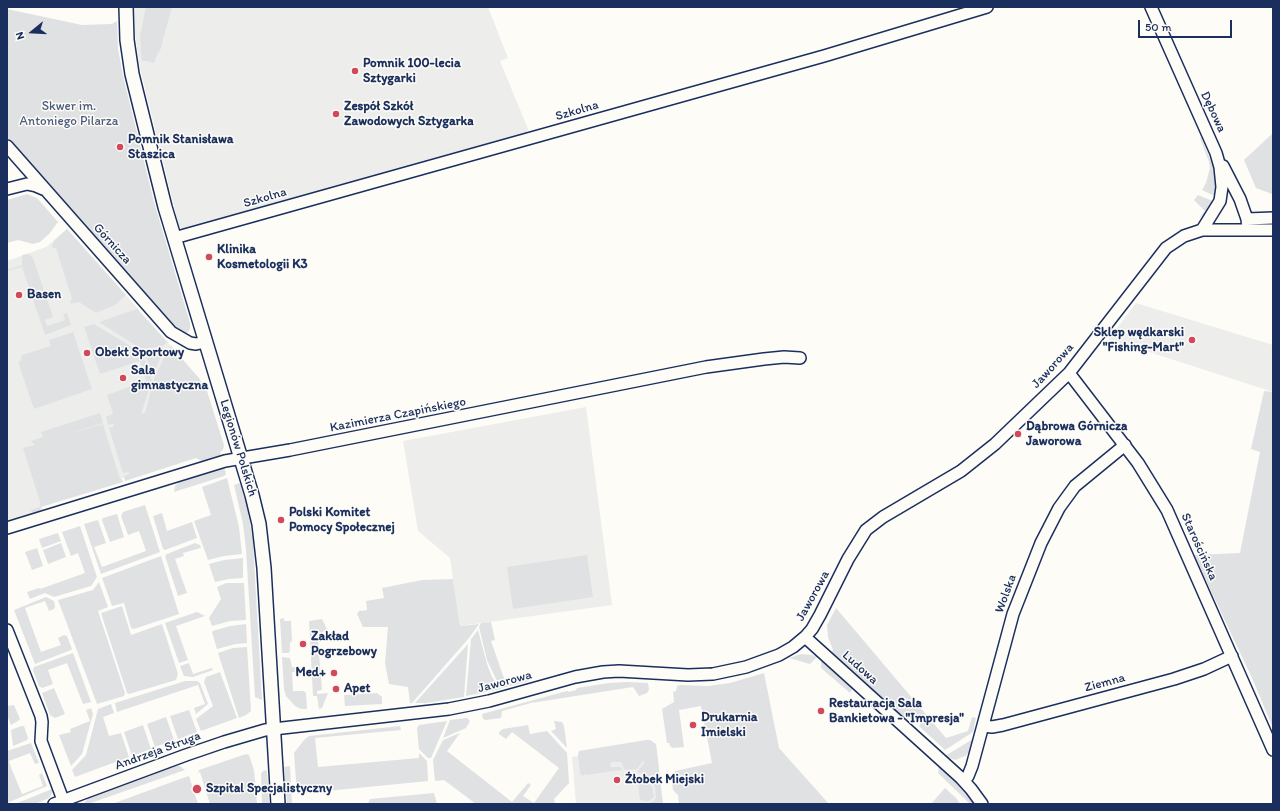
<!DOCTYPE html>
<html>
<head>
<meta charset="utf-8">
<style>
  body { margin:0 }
  #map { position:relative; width:1280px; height:811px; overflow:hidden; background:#fdfcf7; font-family:Itim,sans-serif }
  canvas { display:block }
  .frame { position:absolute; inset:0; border:8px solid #1b2f5e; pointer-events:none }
  .north { position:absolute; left:12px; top:12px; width:40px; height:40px; -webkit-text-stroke:3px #fdfcf7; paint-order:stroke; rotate:252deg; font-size:11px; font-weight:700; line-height:16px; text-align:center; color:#1b2f5e }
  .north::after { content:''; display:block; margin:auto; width:14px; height:18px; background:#1b2f5e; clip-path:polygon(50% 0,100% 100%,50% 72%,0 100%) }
  .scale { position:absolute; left:1138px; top:20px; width:94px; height:18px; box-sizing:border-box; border:2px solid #1b2f5e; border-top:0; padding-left:5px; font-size:12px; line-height:14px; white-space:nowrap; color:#1b2f5e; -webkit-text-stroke:3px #fdfcf7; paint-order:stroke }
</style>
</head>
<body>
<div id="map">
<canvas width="1280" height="811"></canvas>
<div class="frame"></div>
<div class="north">N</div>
<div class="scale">50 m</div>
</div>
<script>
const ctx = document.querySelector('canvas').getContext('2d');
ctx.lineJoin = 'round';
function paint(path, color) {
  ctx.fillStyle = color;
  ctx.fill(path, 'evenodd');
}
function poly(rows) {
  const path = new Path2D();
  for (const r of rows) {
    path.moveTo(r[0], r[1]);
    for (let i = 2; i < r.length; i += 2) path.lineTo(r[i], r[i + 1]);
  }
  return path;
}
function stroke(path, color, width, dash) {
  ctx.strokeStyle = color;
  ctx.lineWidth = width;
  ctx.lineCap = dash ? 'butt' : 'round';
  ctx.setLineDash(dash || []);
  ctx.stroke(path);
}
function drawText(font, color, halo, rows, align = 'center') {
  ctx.font = font + ' Itim,sans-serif';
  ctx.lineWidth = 3;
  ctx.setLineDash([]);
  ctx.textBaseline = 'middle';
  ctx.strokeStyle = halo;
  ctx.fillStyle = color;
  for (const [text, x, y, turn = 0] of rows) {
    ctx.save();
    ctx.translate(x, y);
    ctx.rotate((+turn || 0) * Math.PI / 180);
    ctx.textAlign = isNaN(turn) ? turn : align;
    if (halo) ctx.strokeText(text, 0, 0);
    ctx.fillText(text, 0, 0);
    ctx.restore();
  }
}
const built = poly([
  [134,7,488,7,508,58,500,61,528,129,526,134,183,229,179,226,173,202,140,68,135,34],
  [67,229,171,346,181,370,206,452,41,504,43,511,7,522,7,261,46,247],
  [1136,303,1273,345,1273,392,1109,339],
  [586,407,612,605,460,626,450,558,418,531,403,441],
  [656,744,663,804,576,804,572,757]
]);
const green = poly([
  [146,7,172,7,160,51,158,53,154,63,146,61,142,61,141,53,140,36],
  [7,9,82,25,112,24,117,21,118,49,123,76,154,202,190,323,190,329,187,333,184,333,179,331,7,137],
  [1273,133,1273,194,1272,194,1256,188,1244,160],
  [1201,137,1217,176,1217,197,1202,190,1206,183,1210,168,1209,162,1200,138],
  [27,194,37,198,58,222,49,234,40,242,33,244,18,240,7,243,7,200],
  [1198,195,1215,202,1208,212,1199,218,1205,211,1194,200],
  [67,229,126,295,115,305,96,313,79,302,71,304,70,300,72,299,56,248,53,248,52,246,54,241],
  [29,254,33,258,53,317,45,320,47,326,65,320,63,314,67,313,71,325,45,335,22,267,7,271,7,270,22,265,22,255],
  [137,309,167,342,161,347,141,349,99,322],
  [94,324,142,353,152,380,141,414,185,401,145,413,154,379,168,349,171,346,199,378,207,391,224,445,223,450,220,452,221,455,202,461,196,458,125,481,124,476,129,474,129,472,123,473,109,428,114,426,113,424,108,425,106,417,113,414,107,395,146,381,140,361,100,374,84,327],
  [73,332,92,389,34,409,18,362,21,361,22,355,51,346,49,340],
  [164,350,153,375,144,351],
  [1264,391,1273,392,1273,728,1252,678,1194,555,1240,553,1260,452,1251,449],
  [100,413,103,423,62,436,103,424,120,479,122,479,123,482,41,507,39,513,35,514,30,510,40,507,40,502,23,448,35,445,31,441,43,437,41,432],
  [224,467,226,474,224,476,174,492,175,486,179,482],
  [227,478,239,527,242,554,224,556,208,560,194,521,211,515,202,487],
  [240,483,248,511,253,542,262,700,255,697,246,549,243,524,234,485],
  [145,505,160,552,101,574,84,524,98,520,106,543,94,547,102,567,146,551,139,531,128,535,121,516,123,512],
  [162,513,167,531,192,522,197,538,165,550,163,549,153,516],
  [117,514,124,537,110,542,102,520,103,518],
  [80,526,97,577,91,586,54,597,45,593,30,599,27,592,39,588,40,589,85,573,78,553,71,556,62,532],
  [58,533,61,541,42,548,39,539],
  [61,543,66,557,48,564,43,550],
  [195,543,200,545,201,548,183,553,184,556,175,559,187,593,178,596,165,556,167,554],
  [37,548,43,566,32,570,25,552],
  [587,555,593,597,513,609,507,567],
  [161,556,179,614,134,629,131,628,124,603,112,606,102,578],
  [243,558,243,578,229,579,215,582,209,564,224,560],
  [453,579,460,626,479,624,469,638,412,703,410,703,408,687,389,684,385,663,388,627,363,627,357,614,360,610,361,611,367,610,366,601,384,598,382,588,422,580],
  [99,582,108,607,98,611,125,693,124,696,97,704,58,600,93,590],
  [226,583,244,583,246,620,230,621,212,626,209,618,221,599,217,587],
  [46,597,54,601,55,607,54,609,49,611,45,601,25,608,41,652,61,645,58,638,64,635,67,636,72,649,71,650,35,664,14,610],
  [122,606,131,635,162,624,178,674,176,680,129,694,127,693,101,613],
  [836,608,946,738,968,731,972,717,976,718,973,732,945,750,919,726,921,723,915,718,912,720,909,718,906,721,832,652,833,650,828,637,827,625],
  [197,612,205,616,176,626,188,660,179,663,165,623],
  [284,618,284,621,291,621,292,641,290,643,290,650,289,653,282,653,280,619],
  [322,619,327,629,321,633,322,639,318,640,322,690,317,691,317,694,328,693,322,708,319,709,317,696,313,696,309,621],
  [491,622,495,640,491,641,506,684,529,679,529,681,502,688,496,679,487,660,479,627,481,623],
  [246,624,247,643,236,644,217,649,212,632,213,631,230,626],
  [478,630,487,664,492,677,501,689,466,696,471,639],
  [468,644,464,697,426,703,415,703],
  [247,647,251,711,246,715,239,718,218,653,233,648],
  [73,653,91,702,83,704,67,663,48,670,53,684,42,688,39,686,33,670,34,667],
  [801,654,812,655,817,657,810,664,789,658],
  [282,657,290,658,292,667,302,668,302,672,292,672,293,691,304,691,306,693,307,709,301,709,295,706,286,696,284,690],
  [822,660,853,688,850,693,821,668,821,662],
  [189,663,193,674,212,668,213,670,193,677,184,676,180,666],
  [220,672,237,718,201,731,196,719,213,706,204,682,206,677],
  [764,673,779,748,829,804,679,804,678,795,673,790,671,775,675,771,712,763,701,706,679,710,684,747,673,748,670,746,669,743,667,743,662,709,674,702,673,692,676,691,677,686,680,685,708,686,730,683],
  [185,681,197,681,200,683,208,704,196,714,194,708,205,704,198,685,117,712,115,703],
  [627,682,648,683,649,690,647,693,639,696,633,687,531,703,502,711,501,718,486,720,483,719,482,715,482,714,567,691,569,692,576,690,577,688,609,683],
  [54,688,65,714,55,718,50,715,42,693],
  [377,693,382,697,382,704,345,706,344,695],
  [111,704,114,713,103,717,109,736,121,733,129,757,75,777,72,770,86,755,98,709],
  [14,705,20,719,18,721,11,725,7,715,7,706],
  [91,708,93,714,82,754,71,766,59,735,71,732,70,729,90,721,86,710],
  [189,710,197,732,178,739,170,716],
  [166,717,174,740,155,747,147,724],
  [467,718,470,721,466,728,443,738,450,720],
  [447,721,431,758,428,758,419,749,417,728,419,725],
  [554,721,562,722,564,726,567,748,551,731,556,729],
  [143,725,151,749,132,756,124,732],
  [528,725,530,734,547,731,567,753,569,783,554,799,555,804,476,804,444,780,435,781,433,760,443,740,460,733,447,751,512,802,528,783,531,785,523,796,534,803,559,768,512,732,506,739,499,734,499,732,503,729],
  [21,726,24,726,28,738,27,740,13,746,11,730],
  [400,726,401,730,315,738,318,767,419,758,419,753,427,761,428,781,297,794,294,753,304,740,309,736],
  [973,739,969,752,965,756,955,760,945,756],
  [646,740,650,740,656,744,663,804,646,804,653,802,656,798,655,786,644,775,637,772,645,762,643,761,637,769,625,770,621,762,612,762,610,764,611,767,620,767,622,769,621,770,586,775,584,774,584,776,580,774,578,755,579,751],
  [31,743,39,763,35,764,30,753,9,761,12,770,22,794,43,786,39,775,42,773,47,786,7,803,7,751],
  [246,754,249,755,254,770,257,804,210,804,200,772,198,773,199,770],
  [175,766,180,766,185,770,88,804,84,804,87,799,91,797],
  [290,766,292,804,287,804,284,767],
  [939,766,964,790,974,804,969,803,938,773],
  [267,770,269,804,262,804,261,774,263,771],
  [637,775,643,778,652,787,654,797,648,801,640,800],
  [189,776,198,804,112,804,180,779],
  [945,788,957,799,960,804,931,804],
  [52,789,52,793,49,798,35,804,15,804],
  [434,793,437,804,368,804,370,799]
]);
const minor = poly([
  [1151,7,1216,153,1220,167,1222,187,1220,201,1202,230],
  [7,146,171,332,190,343,196,344,205,342],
  [1223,166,1240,199,1247,219,1248,229],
  [7,189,27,184,36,186,43,189],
  [1247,219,1273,218],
  [174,238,824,56,987,7],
  [1069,373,1138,463,1167,510,1273,750],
  [7,528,225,461,290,450,706,367,764,359,784,357,800,358],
  [7,630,41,716,42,722,41,741,63,800],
  [805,637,961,778,971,789,982,804],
  [983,726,992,727,1003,725,1174,679,1204,669,1232,656],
  [964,781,968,776,972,766,1013,614,1041,543,1059,508,1075,486,1125,445],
  [54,804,186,755,224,742,265,730,449,709,489,701,575,677,603,672,619,671,688,675,713,674,746,667,779,655,793,647,805,637,812,629,820,615,848,559,866,530,883,517,961,471,995,444,1069,373,1166,248,1184,236,1202,230,1273,230]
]);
const tertiary = poly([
  [126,7,127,40,132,74,165,207,252,495,259,524,264,568,278,804]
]);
const markers = [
  [355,71,4,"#d1495b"],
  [336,114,4,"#d1495b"],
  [120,147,4,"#d1495b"],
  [209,257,4,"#d1495b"],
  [19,295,4,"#d1495b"],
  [1192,340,4,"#d1495b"],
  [87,353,4,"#d1495b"],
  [123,378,4,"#d1495b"],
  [1018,434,4,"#d1495b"],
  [281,520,4,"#d1495b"],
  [303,644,4,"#d1495b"],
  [334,673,4,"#d1495b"],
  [336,689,4,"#d1495b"],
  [821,711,4,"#d1495b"],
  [693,725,4,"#d1495b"],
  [617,780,4,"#d1495b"],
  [197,789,5,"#d1495b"]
];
const poiNames = [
  ["Pomnik 100-lecia",363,64],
  ["Sztygarki",363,79],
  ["Zespół Szkół",344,107],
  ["Zawodowych Sztygarka",344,122],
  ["Pomnik Stanisława",128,140],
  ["Staszica",128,155],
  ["Klinika",217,250],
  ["Kosmetologii K3",217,265],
  ["Basen",27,295],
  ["Sklep wędkarski",1184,333,"right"],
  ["\"Fishing-Mart\"",1184,348,"right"],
  ["Obekt Sportowy",95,353],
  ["Sala",131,371],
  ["gimnastyczna",131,386],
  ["Dąbrowa Górnicza",1026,427],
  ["Jaworowa",1026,442],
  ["Polski Komitet",289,513],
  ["Pomocy Społecznej",289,528],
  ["Zakład",311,637],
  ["Pogrzebowy",311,652],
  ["Med+",326,673,"right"],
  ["Apet",344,689],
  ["Restauracja Sala",829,704],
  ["Bankietowa - \"Impresja\"",829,719],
  ["Drukarnia",701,718],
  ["Imielski",701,733],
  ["Żłobek Miejski",625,780],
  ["Szpital Specjalistyczny",206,789]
];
const parkNames = [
  ["Skwer im.",69,107],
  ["Antoniego Pilarza",69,122]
];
const streetNames = [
  ["Szkolna",577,111,-16],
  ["Dębowa",1213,112,65],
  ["Szkolna",265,198,-16],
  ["Górnicza",112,244,48],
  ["Jaworowa",1053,366,-48],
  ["Kazimierza Czapińskiego",398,415,-11],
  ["Legionów Polskich",238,448,73],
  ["Starościńska",1199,547,66],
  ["Wolska",1006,594,-70],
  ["Jaworowa",813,596,-61],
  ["Ludowa",860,668,42],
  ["Jaworowa",505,682,-15],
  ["Ziemna",1105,683,-15],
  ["Andrzeja Struga",158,751,-20]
];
paint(built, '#edeeec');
paint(green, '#e0e1e3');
stroke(minor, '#1b2f5e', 14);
stroke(tertiary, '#1b2f5e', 16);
stroke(minor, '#fdfcf7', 11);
stroke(tertiary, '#fdfcf7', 13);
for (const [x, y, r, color] of markers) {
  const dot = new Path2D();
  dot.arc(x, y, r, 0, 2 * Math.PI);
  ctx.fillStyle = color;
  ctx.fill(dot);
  stroke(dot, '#fdfcf7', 1.5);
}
drawText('bold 13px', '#1b2f5e', '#fdfcf7', poiNames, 'left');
drawText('13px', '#4c5c7f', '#fdfcf7', parkNames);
drawText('13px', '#1b2f5e', '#fdfcf7', streetNames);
</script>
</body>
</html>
